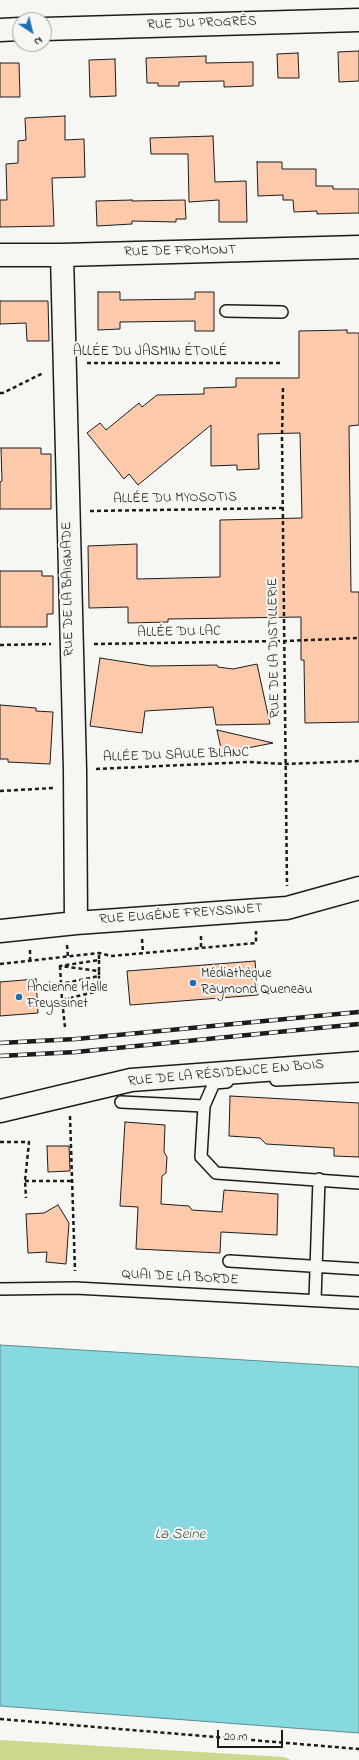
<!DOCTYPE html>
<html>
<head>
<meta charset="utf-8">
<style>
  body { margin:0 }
  #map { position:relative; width:359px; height:1760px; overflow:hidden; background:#f6f6f2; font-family:"Indie Flower",sans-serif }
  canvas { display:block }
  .north { position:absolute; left:12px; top:12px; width:40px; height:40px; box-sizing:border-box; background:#f6f6f2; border:1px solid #9f9f9c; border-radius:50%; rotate:145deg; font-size:11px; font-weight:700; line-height:16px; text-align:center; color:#1c1c1c }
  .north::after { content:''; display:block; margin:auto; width:14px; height:18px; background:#1f6fb2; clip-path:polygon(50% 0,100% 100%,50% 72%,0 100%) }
  .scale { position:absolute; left:217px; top:1730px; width:66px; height:18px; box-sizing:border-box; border:2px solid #1c1c1c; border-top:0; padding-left:5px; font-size:12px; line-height:14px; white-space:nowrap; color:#1c1c1c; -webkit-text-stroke:3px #f6f6f2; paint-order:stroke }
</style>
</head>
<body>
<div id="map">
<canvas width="359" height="1760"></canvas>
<div class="north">N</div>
<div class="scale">20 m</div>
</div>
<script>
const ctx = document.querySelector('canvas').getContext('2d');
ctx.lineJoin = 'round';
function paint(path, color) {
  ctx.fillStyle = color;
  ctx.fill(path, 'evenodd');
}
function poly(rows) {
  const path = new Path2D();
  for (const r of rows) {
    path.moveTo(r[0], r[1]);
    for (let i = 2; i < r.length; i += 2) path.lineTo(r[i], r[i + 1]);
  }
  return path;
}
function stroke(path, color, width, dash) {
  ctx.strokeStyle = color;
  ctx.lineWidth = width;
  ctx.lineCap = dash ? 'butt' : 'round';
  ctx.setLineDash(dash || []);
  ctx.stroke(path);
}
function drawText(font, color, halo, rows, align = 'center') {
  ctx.font = font + ' "Indie Flower",sans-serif';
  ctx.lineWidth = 4;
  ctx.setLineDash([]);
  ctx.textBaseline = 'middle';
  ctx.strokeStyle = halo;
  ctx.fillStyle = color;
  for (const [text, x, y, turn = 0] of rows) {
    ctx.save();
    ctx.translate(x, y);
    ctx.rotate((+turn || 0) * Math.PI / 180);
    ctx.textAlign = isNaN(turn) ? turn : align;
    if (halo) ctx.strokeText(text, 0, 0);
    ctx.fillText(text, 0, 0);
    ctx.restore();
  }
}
const green = poly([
  [0,1740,284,1757,291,1760,0,1760]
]);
const water = poly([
  [0,1345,359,1367,359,1733,0,1706,0,1345]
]);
const building = poly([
  [359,51,359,81,339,82,338,52,359,51],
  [298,53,299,78,278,78,277,54,298,53],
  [206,56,206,63,253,62,253,86,224,87,224,81,179,82,179,86,158,86,158,83,147,83,146,58,206,56],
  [115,59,116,96,90,97,89,60,115,59],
  [0,63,19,63,20,97,0,97,0,63],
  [65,116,65,140,84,139,85,177,52,178,54,226,0,227,0,200,7,200,6,164,18,163,18,141,26,140,25,118,65,116],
  [213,136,215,182,246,181,247,222,219,222,219,200,189,202,188,154,151,154,150,138,213,136],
  [257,162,282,162,282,169,316,169,316,186,333,186,333,189,359,189,359,213,317,214,317,211,294,212,293,200,283,200,283,195,258,196,257,162],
  [132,200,132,201,185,200,186,219,176,219,176,222,132,221,132,224,97,226,96,201,132,200],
  [98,292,120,292,120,300,195,299,195,292,214,292,214,331,195,331,195,321,120,322,120,329,98,330,98,292],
  [0,301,48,301,49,341,27,341,26,323,0,324,0,301],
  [347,330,347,333,359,333,359,425,349,426,351,592,359,592,359,722,305,723,304,660,301,660,301,617,168,619,168,622,128,623,128,607,89,608,88,546,137,544,137,579,220,577,220,520,302,518,300,433,258,434,259,469,237,470,237,465,211,466,211,425,138,485,129,474,124,479,87,433,100,423,106,430,139,403,142,407,157,395,204,394,204,388,236,387,236,378,299,378,299,331,347,330],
  [1,448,41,448,41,454,51,454,51,509,0,509,0,482,2,481,1,448],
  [0,571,42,571,42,576,53,576,53,614,47,614,47,627,0,627,0,571],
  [100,658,151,666,217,665,218,667,233,669,257,664,270,724,216,725,213,707,145,711,142,733,90,726,100,658],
  [0,705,36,708,36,711,53,712,50,764,8,762,8,759,0,759,0,705],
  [217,730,273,743,222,753,217,730],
  [255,961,258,995,130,1005,127,971,255,961],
  [36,979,38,1013,0,1016,0,982,36,979],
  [230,1096,359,1103,359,1157,334,1156,334,1148,266,1144,260,1138,229,1136,230,1096],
  [125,1122,165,1125,164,1152,167,1157,166,1173,162,1176,161,1204,189,1206,192,1210,222,1212,224,1190,278,1194,277,1235,221,1232,220,1253,136,1249,138,1207,120,1206,125,1122],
  [47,1146,69,1146,70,1171,48,1172,47,1146],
  [58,1205,69,1223,66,1264,46,1262,47,1252,28,1253,26,1214,44,1213,58,1205]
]);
const path = poly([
  [87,363,283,363],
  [283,388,282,437,287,886],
  [0,393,3,393,43,373],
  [90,511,283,508],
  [94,644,285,641,359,638],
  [0,645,51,644],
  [96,769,248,762,286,764,359,761],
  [0,791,53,788],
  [201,936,201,948],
  [142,939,143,953],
  [67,945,68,957],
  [30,950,30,962],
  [0,964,99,953,111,956,256,943,256,931],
  [60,966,62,1000],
  [99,971,99,960],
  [99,986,99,976],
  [65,1027,62,1000,98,991,99,986,61,984,99,976,99,971,60,966,99,960,99,953],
  [70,1116,75,1271],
  [0,1142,29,1142,25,1181,26,1198],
  [25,1181,72,1181],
  [0,1719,359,1749]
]);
const lane = poly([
  [226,311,282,312],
  [276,1080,359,1076],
  [121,1102,204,1106,201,1157,216,1173,359,1183],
  [204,1106,214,1083,227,1082],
  [229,1261,359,1269],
  [0,1289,75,1288,359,1303],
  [315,1300,319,1179]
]);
const street = poly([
  [44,29,359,20],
  [0,30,20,29],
  [0,255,62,255,359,247],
  [62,255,75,770,76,923],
  [0,931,76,923,287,908,359,888],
  [0,1111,131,1080,359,1063]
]);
const rail = poly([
  [0,1043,76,1039,359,1012],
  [0,1056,76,1052,359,1024]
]);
const markers = [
  [193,983,4,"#1f6fb2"],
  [19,997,4,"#1f6fb2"]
];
const streetNames = [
  ["RUE DU PROGRÈS",202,24,-2],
  ["RUE DE FROMONT",180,252,-1],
  ["ALLÉE DU JASMIN ÉTOILÉ",150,353],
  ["ALLÉE DU MYOSOTIS",175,499,-1],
  ["RUE DE LA BAIGNADE",69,589,-91],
  ["ALLÉE DU LAC",179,633,-1],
  ["RUE DE LA DISTILLERIE",275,648,-91],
  ["ALLÉE DU SAULE BLANC",176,756,-2],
  ["RUE EUGÈNE FREYSSINET",181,915,-4],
  ["RUE DE LA RÉSIDENCE EN BOIS",226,1074,-5],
  ["QUAI DE LA BORDE",180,1278,3]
];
const poiNames = [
  ["Médiathèque",201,975],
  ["Raymond Queneau",201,991],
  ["Ancienne Halle",27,989],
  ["Freyssinet",27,1005]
];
const waterNames = [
  ["La Seine",180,1536]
];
paint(green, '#cad98d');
paint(water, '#87d9e0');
stroke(water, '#5c8d92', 1);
paint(building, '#fccaab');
stroke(building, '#1c1c1c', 1);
stroke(lane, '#1c1c1c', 14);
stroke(street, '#1c1c1c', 25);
stroke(path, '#1c1c1c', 2.5, [4, 3]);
stroke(lane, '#f6f6f2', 11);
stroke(street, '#f6f6f2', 22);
stroke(rail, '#1c1c1c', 4.5);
stroke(rail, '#f6f6f2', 3, [9]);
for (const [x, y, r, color] of markers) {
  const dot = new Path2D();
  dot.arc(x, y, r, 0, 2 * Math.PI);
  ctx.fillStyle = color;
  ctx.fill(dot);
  stroke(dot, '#f6f6f2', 1.5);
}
drawText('14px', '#1c1c1c', '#f6f6f2', streetNames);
drawText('14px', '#1c1c1c', '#f6f6f2', poiNames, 'left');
drawText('italic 15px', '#3c5557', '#f6f6f2', waterNames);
</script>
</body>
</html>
